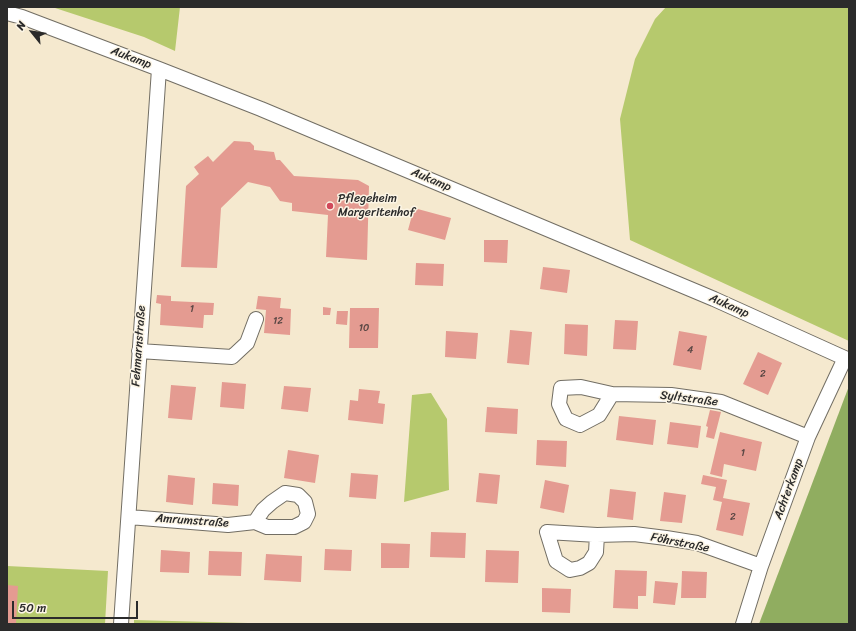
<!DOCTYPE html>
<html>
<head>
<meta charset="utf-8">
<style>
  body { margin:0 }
  #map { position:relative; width:856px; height:631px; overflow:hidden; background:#f5e9cf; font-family:Sriracha,sans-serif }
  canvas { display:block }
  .frame { position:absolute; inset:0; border:8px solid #2b2b2b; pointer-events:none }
  .north { position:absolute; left:12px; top:12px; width:40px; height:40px; -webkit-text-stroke:3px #fcf5e5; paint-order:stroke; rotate:300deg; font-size:11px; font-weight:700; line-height:16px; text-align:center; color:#2b2b2b }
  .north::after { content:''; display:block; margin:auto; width:14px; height:18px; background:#2b2b2b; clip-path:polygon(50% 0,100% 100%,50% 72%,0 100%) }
  .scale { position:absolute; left:12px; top:601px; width:126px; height:18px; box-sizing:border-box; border:2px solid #2b2b2b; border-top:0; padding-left:5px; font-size:12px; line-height:14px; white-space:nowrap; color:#2b2b2b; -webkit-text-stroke:3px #fcf5e5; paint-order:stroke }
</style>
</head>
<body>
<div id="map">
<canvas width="856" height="631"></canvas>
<div class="frame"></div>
<div class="north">N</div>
<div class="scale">50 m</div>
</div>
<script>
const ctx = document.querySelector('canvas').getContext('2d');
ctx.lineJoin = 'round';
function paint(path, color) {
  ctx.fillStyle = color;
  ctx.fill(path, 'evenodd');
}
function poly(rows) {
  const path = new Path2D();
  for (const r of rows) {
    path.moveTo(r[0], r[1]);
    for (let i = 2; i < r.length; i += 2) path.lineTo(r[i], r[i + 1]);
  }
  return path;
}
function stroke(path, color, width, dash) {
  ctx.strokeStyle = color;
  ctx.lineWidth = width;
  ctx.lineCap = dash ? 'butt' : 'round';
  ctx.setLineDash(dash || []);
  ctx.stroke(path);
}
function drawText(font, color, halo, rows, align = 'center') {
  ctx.font = font + ' Sriracha,sans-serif';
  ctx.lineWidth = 3;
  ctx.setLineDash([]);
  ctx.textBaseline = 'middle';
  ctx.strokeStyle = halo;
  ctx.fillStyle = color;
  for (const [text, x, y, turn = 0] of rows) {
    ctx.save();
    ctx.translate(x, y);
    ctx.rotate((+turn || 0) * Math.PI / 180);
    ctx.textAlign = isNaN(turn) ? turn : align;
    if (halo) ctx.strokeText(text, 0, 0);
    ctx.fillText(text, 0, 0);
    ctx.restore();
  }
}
const green = poly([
  [52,7,180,7,175,51,144,37],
  [666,7,849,7,849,341,630,240,620,119,635,59,655,19],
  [431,393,447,419,449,490,404,502,412,395],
  [7,566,108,571,105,624,7,624],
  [134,620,286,624,134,624]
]);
const forest = poly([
  [849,386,849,624,759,624]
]);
const building = poly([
  [234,141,250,142,254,146,254,150,274,152,276,160,280,160,294,176,358,180,369,186,367,260,326,257,328,215,292,211,292,203,280,201,270,187,248,182,221,208,217,268,181,267,186,186,199,174,194,167,208,156,213,162],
  [414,208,451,218,445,240,408,230],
  [484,240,508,240,507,263,484,262],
  [416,263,444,264,443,286,415,285],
  [543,267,570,270,567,293,540,289],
  [157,295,171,296,171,301,214,303,213,315,204,315,203,328,160,325,161,304,156,303],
  [258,296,281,298,280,308,291,309,290,335,264,333,266,310,256,309],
  [323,307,331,308,330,315,323,315],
  [350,308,379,308,378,348,349,348],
  [337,311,348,311,347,325,336,324],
  [615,320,638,321,636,350,613,349],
  [565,324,588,325,587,356,564,354],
  [510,330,532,332,529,365,507,363],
  [446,331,478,333,476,359,445,357],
  [679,331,707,336,701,370,673,365],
  [758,352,782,363,768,395,743,384],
  [222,382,246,384,244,409,220,407],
  [171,385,196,387,192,420,168,418],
  [284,386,311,388,308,412,281,409],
  [359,389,380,391,378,403,385,404,383,424,348,420,350,400,358,401],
  [487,407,518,409,517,434,485,432],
  [710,410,721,412,714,439,706,437,708,427,706,426],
  [619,416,656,420,653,445,616,440],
  [670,422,701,426,698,448,667,444],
  [720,432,762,442,756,471,724,464,722,477,710,474],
  [537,440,567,441,566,467,536,465],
  [288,450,319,455,315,483,284,478],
  [351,473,378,475,376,499,349,497],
  [479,473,500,475,497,504,476,502],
  [168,475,195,478,193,505,166,502],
  [703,475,727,480,723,498,750,503,743,536,716,530,722,502,713,500,716,487,701,484],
  [545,480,569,485,564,513,540,508],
  [213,483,239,485,238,506,212,504],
  [610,489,636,492,633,520,607,517],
  [664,492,686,495,682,523,660,521],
  [431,532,466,533,465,558,430,557],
  [381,543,410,544,409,568,381,568],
  [325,549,352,550,351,571,324,570],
  [161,550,190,552,189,573,160,572],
  [486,550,519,551,518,583,485,582],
  [209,551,242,552,241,576,208,575],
  [266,554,302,556,301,582,264,580],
  [615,570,647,571,646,596,638,596,638,609,613,608],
  [682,571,707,572,706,598,681,598],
  [655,581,678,583,675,605,653,603],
  [7,585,18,586,16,624,7,624],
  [542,588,571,589,570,613,542,612]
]);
const street = poly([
  [7,13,22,17,159,69,261,109,714,299,849,360],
  [139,351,232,357,247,343,256,319],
  [612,394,599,415,580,425,566,419,559,404,561,388,581,387,612,394,671,395,721,402,808,437],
  [129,517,228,525,255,522,267,527,294,527,304,522,308,514,305,502,298,495,285,493,272,502,263,510,255,522],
  [597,535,596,552,589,563,580,568,570,570,556,561,547,532,597,535,634,534,666,538,697,543,761,566],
  [121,624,159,69],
  [743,624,761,566,808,437,845,358]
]);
const markers = [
  [330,206,4,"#d1495b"]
];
const numberNames = [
  ["1",192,309],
  ["12",278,321],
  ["10",364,328],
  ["4",690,350],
  ["2",763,374],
  ["1",743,453],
  ["2",733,517]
];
const streetNames = [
  ["Aukamp",131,58,21],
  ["Aukamp",431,180,23],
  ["Aukamp",729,306,24],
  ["Fehmarnstraße",139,346,-86],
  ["Syltstraße",689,399,7],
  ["Achterkamp",789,489,-70],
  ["Amrumstraße",192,521,4],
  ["Föhrstraße",680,543,11]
];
const poiNames = [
  ["Pflegeheim",338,199],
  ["Margeritenhof",338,213]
];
paint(green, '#b6c96d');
paint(forest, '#90ad60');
paint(building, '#e49b91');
stroke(street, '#726e64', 16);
stroke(street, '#fff', 14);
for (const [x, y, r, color] of markers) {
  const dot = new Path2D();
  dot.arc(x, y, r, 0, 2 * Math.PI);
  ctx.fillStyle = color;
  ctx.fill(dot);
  stroke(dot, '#fcf5e5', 1.5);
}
drawText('10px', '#594744', null, numberNames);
drawText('12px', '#2b2b2b', '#fcf5e5', streetNames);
drawText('12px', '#2b2b2b', '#fcf5e5', poiNames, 'left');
</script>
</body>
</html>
